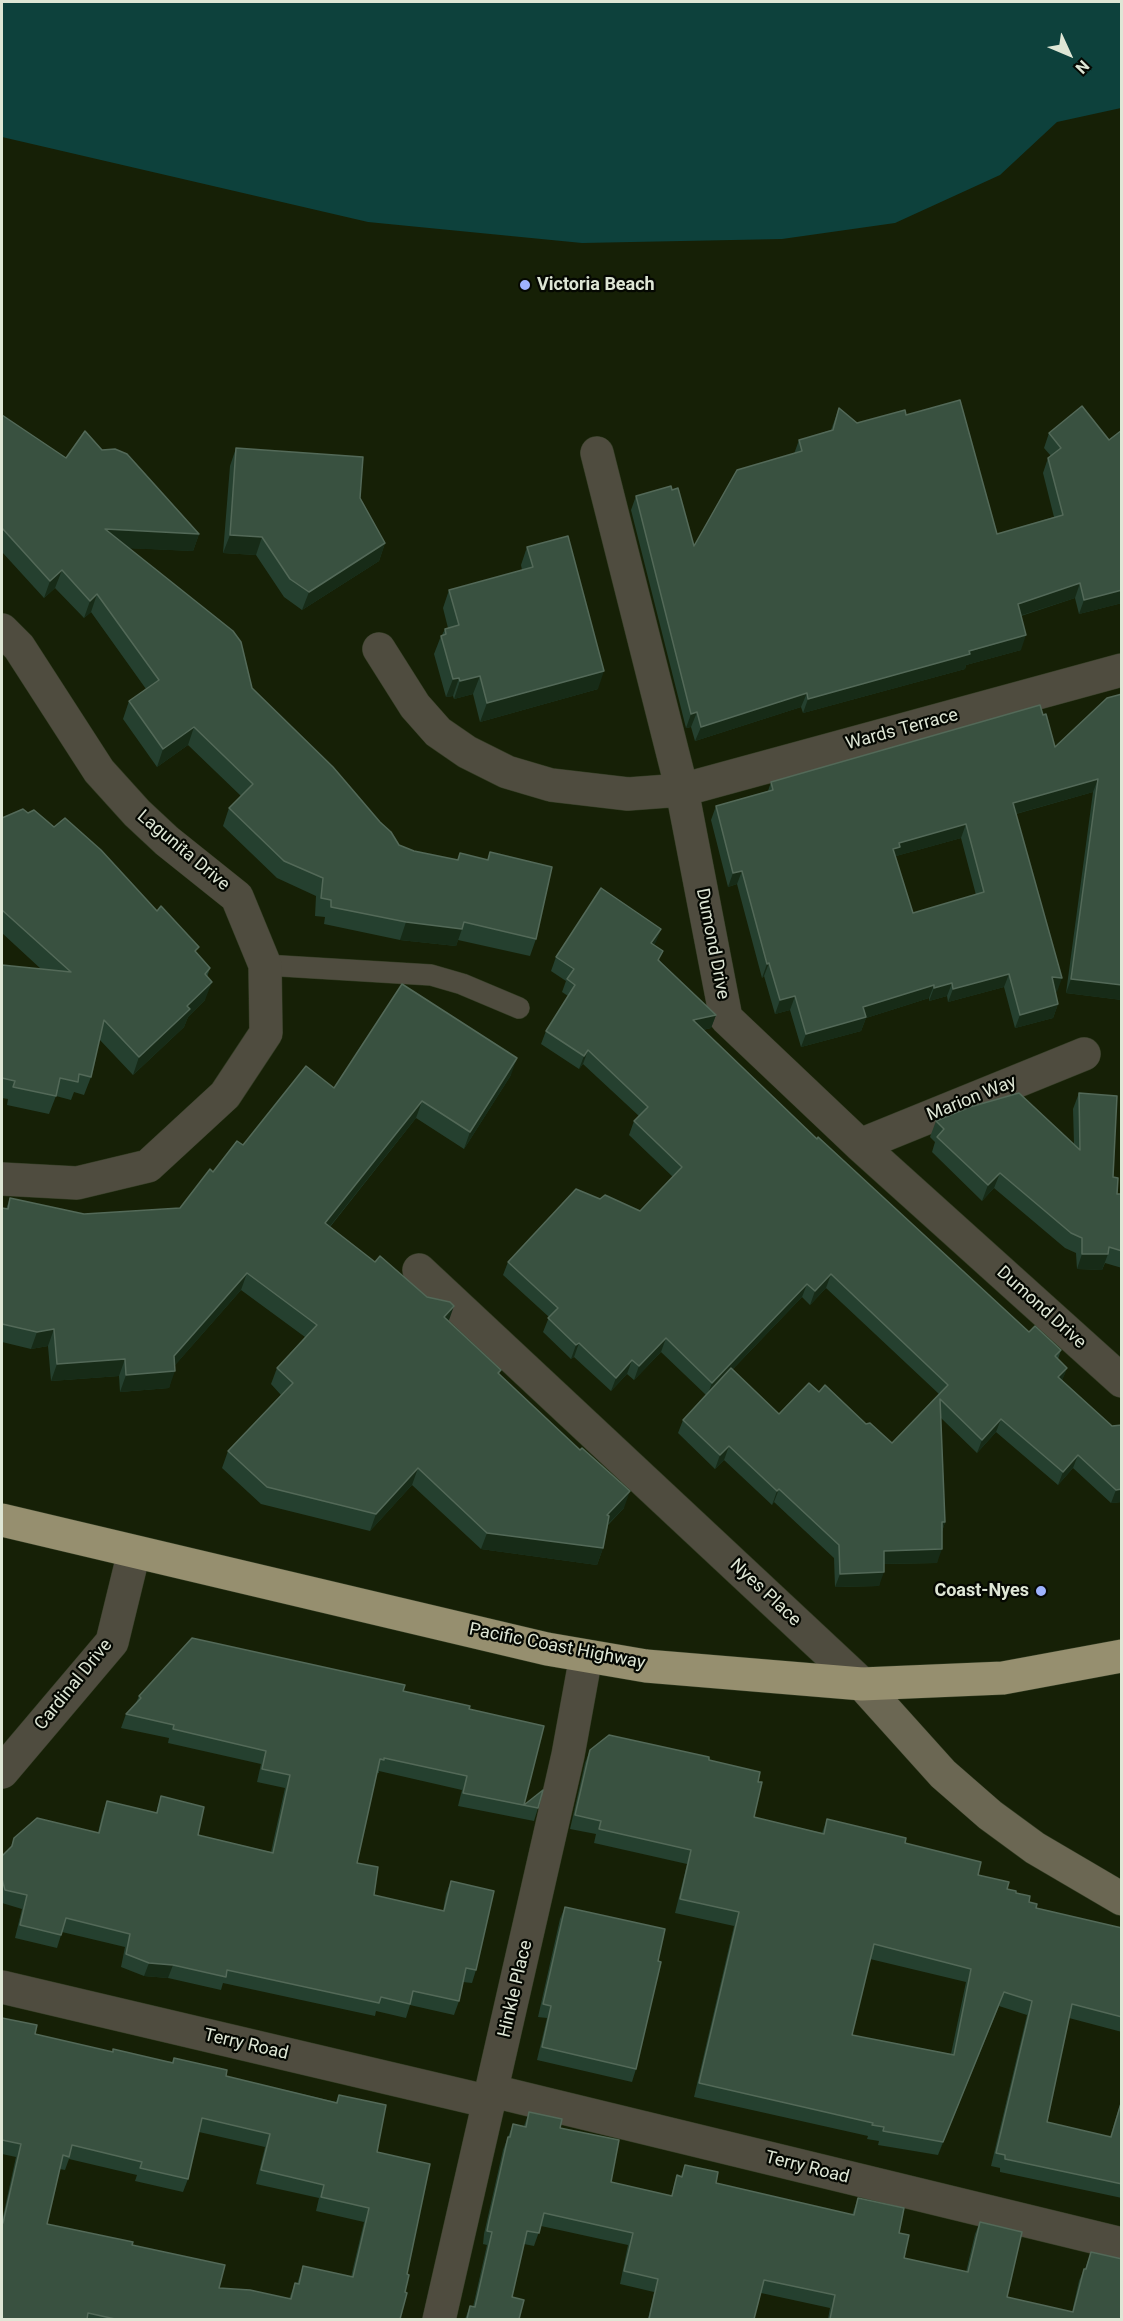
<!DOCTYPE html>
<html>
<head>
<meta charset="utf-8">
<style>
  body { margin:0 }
  #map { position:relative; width:1123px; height:2321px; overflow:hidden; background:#162006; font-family:Roboto,sans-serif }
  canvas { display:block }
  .frame { position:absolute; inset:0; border:3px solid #dee6d5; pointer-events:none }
  .north { position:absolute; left:1039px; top:24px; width:60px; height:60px; -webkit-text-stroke:4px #050802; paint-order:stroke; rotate:134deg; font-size:16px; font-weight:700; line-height:24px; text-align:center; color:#dee6d5 }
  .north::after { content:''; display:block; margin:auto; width:21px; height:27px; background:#dee6d5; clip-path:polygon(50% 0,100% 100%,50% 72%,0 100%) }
</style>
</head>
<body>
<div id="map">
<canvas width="1123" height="2321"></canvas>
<div class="frame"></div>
<div class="north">N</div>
</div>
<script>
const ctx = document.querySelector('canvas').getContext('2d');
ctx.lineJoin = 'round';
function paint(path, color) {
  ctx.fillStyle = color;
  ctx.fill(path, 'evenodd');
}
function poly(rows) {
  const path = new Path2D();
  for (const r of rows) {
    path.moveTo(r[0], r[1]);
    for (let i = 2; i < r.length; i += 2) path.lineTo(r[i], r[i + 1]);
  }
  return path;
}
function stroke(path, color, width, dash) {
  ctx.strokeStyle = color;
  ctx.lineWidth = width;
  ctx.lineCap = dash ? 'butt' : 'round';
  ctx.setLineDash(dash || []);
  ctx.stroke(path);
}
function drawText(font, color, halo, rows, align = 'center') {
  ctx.font = font + ' Roboto,sans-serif';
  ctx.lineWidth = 4.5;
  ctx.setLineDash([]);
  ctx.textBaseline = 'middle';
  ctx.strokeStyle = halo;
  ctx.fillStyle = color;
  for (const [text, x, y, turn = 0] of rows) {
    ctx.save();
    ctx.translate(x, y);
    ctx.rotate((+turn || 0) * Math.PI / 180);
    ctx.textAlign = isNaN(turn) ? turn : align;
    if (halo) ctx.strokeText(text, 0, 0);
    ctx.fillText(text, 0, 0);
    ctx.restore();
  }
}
const water = poly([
  [2,2,1121,2,1121,108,1057,122,1000,175,895,223,782,239,582,243,368,222,2,137]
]);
const lane = poly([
  [265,965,431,975,462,984,519,1008]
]);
const street = poly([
  [597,453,682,790,726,1018,860,1145,1122,1381],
  [2,630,19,647,99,771,137,813,167,841,237,897,265,965,266,1033,225,1095,148,1166,77,1183,2,1179],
  [379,649,415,706,438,732,467,752,507,772,551,785,628,794,682,790,1122,670],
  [860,1145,1084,1054],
  [419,1270,862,1684],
  [2,1772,112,1642,134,1552],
  [2,1987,490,2102],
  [493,2091,1122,2244],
  [439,2320,568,1755,586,1656]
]);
const secondary = poly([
  [862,1684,943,1774,990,1815,1035,1848,1122,1899]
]);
const highway = poly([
  [2,1520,547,1649,646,1666,862,1684,1003,1678,1122,1656]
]);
const wall = poly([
  [839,408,857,423,906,415,997,534,1054,517,1043,473,1048,458,1051,456,1044,448,1049,433,1109,440,1122,430,1122,603,1079,614,1075,598,1021,616,1021,650,966,665,965,669,803,713,801,707,695,741,691,727,686,728,631,510,636,496,694,546,794,454,799,440,831,430],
  [2,415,66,458,102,450,199,534,193,551,129,548,252,688,399,845,414,851,457,860,460,853,487,860,490,852,536,939,530,956,458,940,456,946,400,940,324,924,325,917,315,916,316,896,277,878,223,826,229,808,241,796,188,745,157,767,123,719,129,701,146,689,91,612,84,618,55,588,44,598,2,552],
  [236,448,385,543,379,561,302,610,284,597,256,555,223,553,230,466],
  [527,547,598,689,480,722,473,694,454,699,453,696,446,697,434,654,441,636,442,635,445,629,448,628,443,608,449,590,522,570,521,565],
  [1122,694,1122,1000,1066,993,1093,792,1016,814,1057,992,1055,991,1058,1004,1053,1018,1015,1028,1004,987,948,1002,947,996,929,1001,929,998,866,1018,861,1031,801,1047,790,1010,775,1014,764,976,762,978,737,884,728,887,711,820,716,806,768,791,771,782,1043,715,1055,747],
  [961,838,976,895,913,913,896,858,896,856],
  [2,818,197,953,210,968,207,977,205,1000,188,1017,184,1027,133,1075,99,1039,91,1077,84,1095,74,1092,71,1100,56,1096,49,1114,7,1105,8,1099,2,1098,2,965,41,969,2,933],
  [661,929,654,945,660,961,716,1015,711,1028,703,1030,817,1139,1029,1332,1061,1350,1058,1359,1067,1368,1062,1380,1112,1426,1122,1425,1122,1502,1111,1503,1073,1468,1058,1485,996,1432,977,1453,941,1418,945,1522,942,1532,937,1563,884,1564,879,1586,835,1587,834,1558,774,1502,772,1505,724,1460,715,1469,678,1433,683,1420,706,1395,661,1352,634,1380,627,1374,611,1391,574,1357,571,1359,543,1332,549,1317,503,1275,508,1262,600,1199,640,1211,673,1177,629,1135,634,1121,639,1116,583,1064,579,1069,541,1044,546,1031,568,996,562,992,566,981,551,971,556,957],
  [826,1288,939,1394,892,1443,866,1424,819,1392,779,1414,732,1370,802,1297,810,1305],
  [511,1075,464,1149,416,1118,330,1227,449,1321,501,1370,499,1374,624,1508,608,1525,603,1548,597,1565,481,1549,412,1485,370,1531,261,1504,222,1468,228,1451,281,1395,271,1384,277,1368,305,1337,241,1290,175,1365,169,1388,120,1392,119,1376,51,1381,48,1346,31,1349,2,1342,2,1208,6,1209,10,1198,84,1214,180,1208,213,1172,243,1145,334,1088],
  [1079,1093,1113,1177,1117,1194,1122,1194,1122,1268,1105,1263,1102,1270,1077,1269,1076,1253,1065,1248,994,1188,982,1201,932,1152,935,1142,930,1137,936,1121,1074,1144,1073,1109],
  [403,1691,469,1709,524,1805,538,1808,534,1821,458,1806,462,1790,379,1771,379,1773,377,1773,357,1863,374,1895,443,1911,446,1894,451,1881,476,1970,472,1983,463,1982,459,2001,454,2015,410,2005,406,2018,376,2011,375,2016,223,1983,221,1990,168,1978,144,1976,121,1967,125,1947,62,1932,57,1948,15,1938,22,1909,2,1903,2,1856,10,1849,14,1838,98,1833,102,1815,107,1801,156,1813,161,1796,198,1835,271,1852,285,1788,257,1782,261,1764,168,1743,169,1738,121,1728,126,1714,136,1703,139,1696],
  [590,1750,709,1760,754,1817,822,1833,827,1819,905,1843,978,1875,1007,1889,1016,1893,1036,1908,1122,1928,1122,2032,1069,2018,1047,2122,1110,2137,1122,2098,1122,2198,1000,2172,1000,2168,991,2166,1027,2015,999,2006,938,2155,878,2145,879,2141,867,2139,868,2136,694,2097,734,1926,675,1913,687,1864,594,1843,596,1834,570,1829,585,1763],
  [870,1959,966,1982,951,2054,852,2035],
  [565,1907,658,1961,636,2069,632,2082,537,2060,547,2018,538,2017,560,1919],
  [2,2018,35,2034,112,2052,172,2062,174,2058,226,2076,336,2102,339,2095,377,2152,407,2274,400,2319,2,2319,2,2221,16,2157,2,2154],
  [199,2132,265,2147,256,2184,319,2198,316,2211,364,2222,351,2277,303,2266,297,2284,295,2283,289,2299,219,2288,132,2245,47,2224,60,2169,65,2170,69,2159,137,2175,135,2181,183,2192,188,2179],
  [529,2112,560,2128,611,2182,671,2196,677,2175,681,2176,685,2165,716,2183,852,2215,858,2198,899,2233,904,2258,966,2272,975,2234,980,2222,1007,2297,1072,2312,1079,2281,1084,2269,1085,2269,1091,2252,1122,2319,828,2319,830,2308,761,2293,754,2319,648,2319,654,2292,620,2284,628,2245,541,2226,534,2246,524,2244,512,2297,519,2319,465,2319,470,2306,473,2307,487,2245,483,2244,484,2234,503,2150,513,2124,524,2126]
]);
const shadedWall = poly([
  [105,529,199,534,193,551,98,547],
  [230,535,262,537,256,555,223,553],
  [385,543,379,561,302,610,309,592],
  [62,570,55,588,44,598,50,581],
  [1080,583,1075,598,1013,618,1018,604],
  [1122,590,1122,603,1079,614,1084,600],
  [97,594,91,612,84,618,90,601],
  [1026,635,1021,650,966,665,965,669,803,713,808,699],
  [604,671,598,689,480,722,487,703],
  [480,676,473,694,454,699,460,681],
  [459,678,453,696,446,697,453,679],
  [807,693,801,707,695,741,701,727],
  [697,712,691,727,686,728,691,714],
  [194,727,188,745,157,767,163,749],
  [1098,779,1093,792,1008,816,1013,803],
  [966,824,961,838,896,856,895,860,893,849,899,843],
  [742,871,737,884,728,887,733,873],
  [406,922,462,929,456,946,400,940],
  [661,929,656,942,646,957,651,943],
  [769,963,764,976,762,978,767,964],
  [1009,974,1004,987,948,1002,953,989],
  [1052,977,1062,978,1057,992,1047,990],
  [1071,979,1122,985,1122,1000,1066,993],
  [212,982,205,1000,188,1017,184,1027,133,1075,139,1057,187,1006],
  [952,983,947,996,929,1001,934,988],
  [934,985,929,998,866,1018,861,1031,801,1047,806,1034,863,1007],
  [795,996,790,1010,775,1014,780,1000],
  [1058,1004,1053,1018,1015,1028,1020,1015],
  [716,1015,711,1028,688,1033,693,1020],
  [588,1050,583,1064,579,1069,584,1056],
  [517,1058,511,1075,464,1149,470,1132],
  [422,1101,416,1118,319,1240,325,1223],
  [1000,1173,994,1188,982,1201,988,1185],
  [1082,1254,1108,1254,1102,1270,1077,1269],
  [247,1273,241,1290,169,1372,175,1371,169,1388,120,1392,126,1375,174,1356],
  [831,1274,826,1288,810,1305,815,1291],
  [807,1284,802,1297,707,1396,712,1383],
  [454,1306,448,1323,444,1317],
  [54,1329,48,1346,31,1349,37,1332],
  [666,1338,661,1352,634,1380,639,1366],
  [579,1343,574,1357,571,1359,576,1345],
  [125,1359,119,1376,51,1381,57,1364],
  [632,1360,627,1374,611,1391,616,1378],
  [1067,1368,1062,1381,1058,1377],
  [1001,1419,996,1432,977,1453,982,1440],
  [729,1446,724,1460,715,1469,720,1455],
  [1078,1455,1073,1468,1058,1485,1063,1472],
  [418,1468,412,1485,370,1531,376,1514],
  [779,1489,774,1502,772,1505,777,1491],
  [1122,1489,1122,1502,1111,1503,1116,1490],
  [630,1491,624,1508,600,1532,607,1515],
  [942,1522,945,1522,940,1536],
  [487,1533,603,1548,597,1565,481,1549],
  [942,1549,937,1563,879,1564,884,1551],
  [884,1572,879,1586,835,1587,840,1574],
  [149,1963,173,1965,168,1978,144,1976],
  [1004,1992,999,2006,938,2155,943,2142]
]);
const building = poly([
  [960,400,997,534,1063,515,1048,458,1061,448,1049,433,1082,406,1109,440,1122,430,1122,590,1084,600,1080,583,1018,604,1026,635,969,651,970,654,808,699,807,693,701,727,697,712,691,714,636,496,671,486,672,490,678,488,694,546,737,470,802,451,799,440,833,430,839,408,857,423,905,410,906,415,960,400],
  [2,415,66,458,85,431,102,450,115,449,127,454,199,534,105,529,233,631,241,642,252,688,333,767,380,822,391,832,399,845,414,851,458,860,460,853,488,860,490,852,552,867,536,939,464,922,462,929,406,922,331,907,331,900,321,898,323,878,284,861,229,808,253,784,194,727,163,749,129,701,159,680,97,594,90,601,62,570,50,581,2,528,2,415],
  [236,448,363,457,360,498,385,543,309,592,290,579,262,537,230,535,236,448],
  [568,536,604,671,487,703,480,676,460,681,459,678,453,679,441,636,446,634,445,629,459,625,449,590,533,567,527,547,568,536],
  [1122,694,1122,985,1071,979,1098,779,1013,803,1062,978,1052,977,1058,1004,1020,1015,1009,974,953,989,952,983,934,988,934,985,863,1007,866,1017,806,1034,795,996,780,1000,769,963,767,964,742,871,733,873,716,806,773,790,771,782,1040,705,1043,715,1046,714,1055,747,1107,698,1122,694],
  [966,824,984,892,913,913,893,849,900,847,899,843,966,824],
  [23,809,28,813,34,810,54,827,65,818,101,850,157,911,161,906,199,947,195,951,210,968,205,974,212,982,187,1006,190,1009,139,1057,104,1020,91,1077,79,1074,78,1082,60,1078,56,1096,13,1087,15,1081,2,1078,2,965,71,972,2,910,2,818,23,809],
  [601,888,661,929,651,943,663,951,658,960,716,1015,693,1020,817,1139,818,1137,1029,1332,1035,1326,1061,1350,1055,1356,1067,1368,1058,1377,1112,1426,1122,1425,1122,1489,1116,1490,1078,1455,1063,1472,1001,1419,982,1440,940,1399,945,1522,942,1522,942,1549,884,1551,884,1572,840,1574,839,1545,779,1489,777,1491,729,1446,720,1455,683,1420,731,1368,779,1414,809,1383,819,1392,825,1385,866,1424,870,1423,892,1443,948,1385,831,1274,815,1291,807,1284,712,1383,666,1338,639,1366,632,1360,616,1378,579,1343,576,1345,548,1318,558,1308,508,1262,576,1189,600,1199,605,1195,640,1211,682,1167,634,1121,648,1107,588,1050,584,1056,546,1031,575,985,567,979,574,969,556,957,601,888],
  [402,984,517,1058,470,1132,422,1101,325,1223,375,1262,380,1256,427,1297,450,1302,454,1306,444,1317,501,1370,498,1373,580,1450,582,1448,630,1491,607,1515,609,1516,603,1548,487,1533,418,1468,376,1514,267,1487,228,1451,293,1383,277,1368,317,1325,247,1273,174,1356,175,1371,126,1375,125,1359,57,1364,54,1329,37,1332,2,1324,2,1208,8,1209,10,1198,84,1214,180,1208,210,1169,213,1172,237,1141,243,1145,306,1066,334,1088,402,984],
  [1019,1093,1080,1150,1079,1093,1117,1096,1113,1177,1118,1178,1117,1194,1122,1194,1122,1251,1109,1247,1108,1254,1082,1254,1082,1238,1071,1233,1000,1173,988,1185,937,1137,944,1129,936,1121,970,1107,1019,1093],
  [192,1638,405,1685,403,1691,470,1706,469,1709,544,1726,524,1805,543,1790,538,1808,463,1793,467,1776,384,1758,384,1760,380,1759,357,1863,378,1867,374,1895,444,1911,451,1881,494,1891,476,1970,466,1968,459,2001,413,1991,410,2004,381,1997,379,2003,227,1970,226,1977,173,1965,149,1963,126,1954,130,1934,66,1918,61,1935,20,1925,27,1895,5,1890,2,1879,2,1856,12,1846,14,1838,37,1818,99,1833,107,1801,157,1813,161,1796,204,1807,198,1835,273,1853,290,1775,262,1769,266,1751,173,1729,174,1725,126,1714,141,1698,139,1696,192,1638],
  [609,1735,709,1757,709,1760,760,1772,758,1782,762,1782,754,1817,824,1834,827,1819,906,1838,905,1843,981,1862,978,1875,1009,1882,1007,1889,1016,1891,1016,1893,1030,1896,1029,1902,1037,1904,1036,1908,1122,1928,1122,2017,1072,2004,1047,2122,1111,2137,1122,2100,1122,2184,1005,2159,1005,2155,996,2153,1032,2001,1004,1992,943,2142,883,2131,884,2127,872,2125,873,2123,699,2083,739,1912,680,1899,691,1850,599,1829,601,1821,575,1815,590,1750,609,1735],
  [874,1944,971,1969,954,2055,852,2035,874,1944],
  [565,1907,665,1929,658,1961,661,1962,636,2069,542,2047,551,2006,543,2004,565,1907],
  [2,2018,37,2025,35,2034,113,2052,113,2049,173,2063,174,2058,227,2070,226,2076,337,2103,339,2095,386,2105,377,2152,430,2164,407,2274,409,2275,405,2292,407,2293,400,2319,115,2319,88,2313,87,2319,2,2319,2,2222,3,2223,21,2144,2,2140,2,2018],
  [202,2118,270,2134,261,2170,324,2185,321,2197,369,2208,353,2277,303,2266,299,2284,295,2283,291,2299,250,2290,219,2288,225,2265,132,2245,133,2242,47,2224,63,2155,69,2157,72,2145,142,2162,140,2168,188,2179,202,2118],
  [529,2112,562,2119,560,2128,619,2140,611,2182,672,2196,677,2175,682,2177,685,2165,718,2172,716,2183,854,2215,858,2198,904,2208,899,2233,909,2235,904,2258,968,2272,980,2222,1022,2232,1007,2297,1073,2312,1084,2269,1086,2269,1091,2252,1122,2259,1122,2319,830,2319,835,2295,764,2280,754,2319,649,2319,658,2279,624,2271,633,2233,544,2213,539,2233,527,2231,512,2297,524,2300,519,2319,467,2319,470,2306,475,2307,492,2232,487,2231,489,2221,508,2137,510,2137,513,2124,526,2127,529,2112]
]);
const markers = [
  [525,285,6,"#9eb3fd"],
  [1041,1591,6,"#9eb3fd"]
];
const poiNames = [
  ["Victoria Beach",537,285],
  ["Coast-Nyes",1029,1591,"right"]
];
const streetNames = [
  ["Wards Terrace",902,730,-15],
  ["Lagunita Drive",183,851,40],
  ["Dumond Drive",712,944,79],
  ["Marion Way",972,1099,-22],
  ["Dumond Drive",1041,1308,42],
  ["Nyes Place",765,1593,43],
  ["Pacific Coast Highway",557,1647,11],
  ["Cardinal Drive",74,1685,-51],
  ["Hinkle Place",516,1989,-77],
  ["Terry Road",246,2045,13],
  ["Terry Road",807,2168,14]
];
paint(water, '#0d413c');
stroke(lane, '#323c23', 22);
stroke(street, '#323c23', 34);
stroke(secondary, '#323c23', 34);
stroke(highway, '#323c23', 34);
stroke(lane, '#4f4c3f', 21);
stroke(street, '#4f4c3f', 33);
stroke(secondary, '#6b6753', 33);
stroke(highway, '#968f6f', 33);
paint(wall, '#25402f');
paint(shadedWall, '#172b17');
paint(building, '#395140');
stroke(building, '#536958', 1.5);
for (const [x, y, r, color] of markers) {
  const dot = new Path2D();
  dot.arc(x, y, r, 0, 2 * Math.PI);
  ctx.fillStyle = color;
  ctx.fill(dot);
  stroke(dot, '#050802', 2);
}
drawText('bold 18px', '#dee6d5', '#050802', poiNames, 'left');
drawText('18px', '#dee6d5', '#050802', streetNames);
</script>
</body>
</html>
